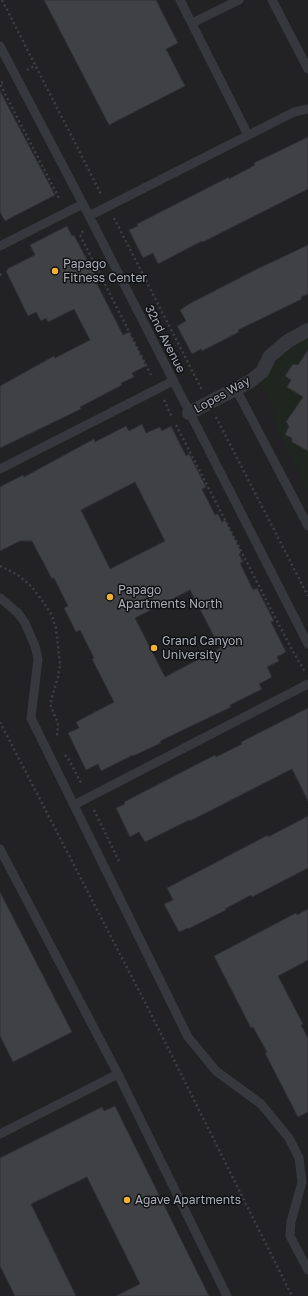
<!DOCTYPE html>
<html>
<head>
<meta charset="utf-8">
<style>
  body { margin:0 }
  canvas { display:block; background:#161618 }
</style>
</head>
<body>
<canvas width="308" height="1296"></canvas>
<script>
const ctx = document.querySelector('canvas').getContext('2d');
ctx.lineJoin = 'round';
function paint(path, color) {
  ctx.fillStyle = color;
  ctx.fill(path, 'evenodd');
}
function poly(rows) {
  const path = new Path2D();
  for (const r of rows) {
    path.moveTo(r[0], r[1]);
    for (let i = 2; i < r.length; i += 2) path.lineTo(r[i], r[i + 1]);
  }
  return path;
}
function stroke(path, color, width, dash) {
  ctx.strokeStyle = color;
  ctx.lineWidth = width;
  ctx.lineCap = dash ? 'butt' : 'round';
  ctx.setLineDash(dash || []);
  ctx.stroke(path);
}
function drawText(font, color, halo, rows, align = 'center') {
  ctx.font = font + ' "Golos Text",sans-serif';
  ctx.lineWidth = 3;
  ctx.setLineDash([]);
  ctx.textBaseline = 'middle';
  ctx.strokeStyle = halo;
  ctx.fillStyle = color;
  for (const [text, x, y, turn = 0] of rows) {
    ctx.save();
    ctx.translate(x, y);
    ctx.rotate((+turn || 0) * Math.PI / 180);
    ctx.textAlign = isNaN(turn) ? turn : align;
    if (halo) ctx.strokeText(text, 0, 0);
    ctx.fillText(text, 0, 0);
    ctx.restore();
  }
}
const built = poly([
  [0,0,308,0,308,1296,0,1296]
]);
const green = poly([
  [308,337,308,491,271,416,276,412,261,381,288,347]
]);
const building = poly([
  [44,0,156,0,178,43,166,49,185,86,109,125,44,0],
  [0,91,55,195,5,221,0,212,0,91],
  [308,137,308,189,203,242,202,241,158,264,153,253,143,258,129,230,138,226,137,224,229,177,229,179,255,165,254,163,308,137],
  [67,226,72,236,74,235,97,279,95,280,123,335,129,332,146,366,132,373,134,377,121,383,122,385,80,407,81,409,0,448,0,386,54,356,55,358,90,340,74,309,48,322,46,318,41,321,36,312,28,316,6,271,8,270,7,269,35,255,30,245,67,226],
  [308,245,308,294,301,297,302,299,238,330,239,332,202,351,201,349,192,354,177,326,186,321,180,310,189,304,257,269,308,245],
  [308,350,308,451,292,442,292,438,285,435,289,426,286,422,303,397,287,387,291,380,285,376,293,364,298,365,308,350],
  [142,424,146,433,160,427,162,431,171,426,186,456,189,454,206,487,202,489,215,515,218,514,222,522,225,520,241,552,239,554,243,562,240,563,253,590,257,588,274,621,271,622,286,652,277,657,279,661,267,667,272,677,259,684,262,689,230,705,231,707,160,741,161,743,133,756,133,755,101,771,98,764,86,770,68,733,79,728,76,722,114,702,92,659,94,658,80,630,76,632,64,608,68,606,54,578,52,579,32,541,20,541,0,551,0,487,23,475,24,477,94,439,95,442,126,426,129,431,142,424],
  [135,482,165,541,110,569,81,510,135,482],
  [190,590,220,648,165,677,135,618,190,590],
  [308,708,308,801,292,769,190,821,189,820,145,842,139,832,130,837,116,808,125,804,124,802,215,755,216,757,242,744,241,742,308,708],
  [308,816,308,868,252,897,251,895,225,909,226,910,188,929,188,928,179,932,164,904,173,900,167,888,268,835,268,837,308,816],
  [0,892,72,1032,13,1062,0,1036,0,892],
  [308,909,308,960,278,976,303,1024,301,1025,308,1038,308,1112,298,1117,265,1053,267,1052,253,1027,251,1028,214,956,296,913,297,915,308,909],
  [115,1106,209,1296,116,1296,140,1284,87,1177,31,1204,76,1296,15,1296,0,1266,0,1158,102,1107,104,1111,115,1106]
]);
const path = poly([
  [2,0,102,196],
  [27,70,36,65],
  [3,82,0,83,1,86,60,200],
  [114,218,202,390],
  [83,231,80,235,152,377],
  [0,275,2,274],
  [164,400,172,417],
  [216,417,308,596],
  [176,425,291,648,305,672],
  [0,566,18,575,31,586,44,603,51,614,56,628,60,664,58,677,50,704,58,723,57,738],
  [0,722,153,1018,292,1296],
  [65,755,68,758,82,785],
  [94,810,119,861]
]);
const service = poly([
  [180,0,248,135],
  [272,0,308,69],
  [192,23,239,0],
  [0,46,83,204,308,644],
  [89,216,294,112,308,109],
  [0,246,83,204],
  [236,389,308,526],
  [0,469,173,381],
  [0,598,18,613,25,623,35,646,38,659,31,718,188,1037,216,1071,261,1104,289,1138,299,1158,302,1182,291,1222,290,1236,308,1270],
  [74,805,308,684],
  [0,849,118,1074,227,1296],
  [0,1134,118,1074]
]);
const pedestrian = poly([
  [189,413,249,382,262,372,270,356,288,341,308,330]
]);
const markers = [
  [55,271,4,"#f2b134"],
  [110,597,4,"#f2b134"],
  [154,648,4,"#f2b134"],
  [127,1200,4,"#f2b134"]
];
const poiNames = [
  ["Papago",63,264],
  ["Fitness Center",63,278],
  ["Papago",118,590],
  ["Apartments North",118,604],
  ["Grand Canyon",162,641],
  ["University",162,655],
  ["Agave Apartments",135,1200]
];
const streetNames = [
  ["32nd Avenue",165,339,63],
  ["Lopes Way",222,395,-29]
];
paint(built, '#222225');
paint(green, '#1e261f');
paint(building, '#404145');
stroke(building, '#303034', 1);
stroke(path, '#3d3f44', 2.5, [2, 3]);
stroke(service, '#37383d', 9);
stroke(pedestrian, '#37383d', 14);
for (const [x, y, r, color] of markers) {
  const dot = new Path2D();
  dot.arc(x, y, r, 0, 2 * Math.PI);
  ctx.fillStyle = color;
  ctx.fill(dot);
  stroke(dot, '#111113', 1.5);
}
drawText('12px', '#a8adb8', '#111113', poiNames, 'left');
drawText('12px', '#a8adb8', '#111113', streetNames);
</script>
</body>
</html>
